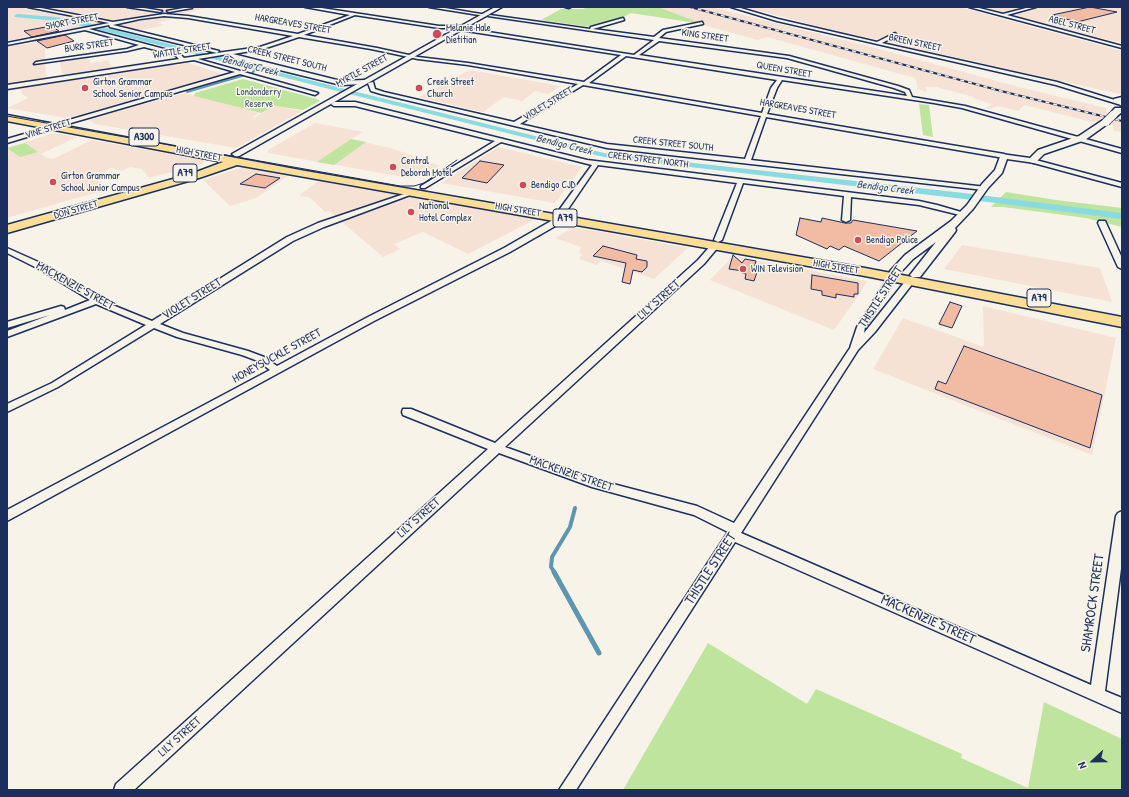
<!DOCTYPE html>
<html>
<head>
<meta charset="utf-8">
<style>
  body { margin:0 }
  #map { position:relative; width:1129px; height:797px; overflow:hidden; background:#f7f3e8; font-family:"Patrick Hand",sans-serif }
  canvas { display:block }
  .frame { position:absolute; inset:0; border:8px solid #1b2f5e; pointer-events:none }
  .north { position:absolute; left:1073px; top:741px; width:40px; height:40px; -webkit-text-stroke:3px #f7f3e8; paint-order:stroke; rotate:248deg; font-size:11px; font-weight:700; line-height:16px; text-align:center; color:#1b2f5e }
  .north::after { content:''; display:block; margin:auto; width:14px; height:18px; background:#1b2f5e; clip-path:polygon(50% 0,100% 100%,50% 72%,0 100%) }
</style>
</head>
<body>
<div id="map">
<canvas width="1129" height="797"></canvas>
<div class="frame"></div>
<div class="north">N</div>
</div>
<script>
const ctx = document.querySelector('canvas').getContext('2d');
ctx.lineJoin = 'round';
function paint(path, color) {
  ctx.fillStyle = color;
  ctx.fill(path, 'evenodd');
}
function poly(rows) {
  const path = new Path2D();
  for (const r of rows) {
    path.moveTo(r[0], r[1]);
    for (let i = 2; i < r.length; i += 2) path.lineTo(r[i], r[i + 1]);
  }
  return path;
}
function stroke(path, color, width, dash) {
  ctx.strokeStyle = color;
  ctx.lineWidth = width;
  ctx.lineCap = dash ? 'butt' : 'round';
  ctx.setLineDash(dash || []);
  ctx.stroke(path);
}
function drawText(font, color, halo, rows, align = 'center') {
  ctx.font = font + ' "Patrick Hand",sans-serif';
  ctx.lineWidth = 3;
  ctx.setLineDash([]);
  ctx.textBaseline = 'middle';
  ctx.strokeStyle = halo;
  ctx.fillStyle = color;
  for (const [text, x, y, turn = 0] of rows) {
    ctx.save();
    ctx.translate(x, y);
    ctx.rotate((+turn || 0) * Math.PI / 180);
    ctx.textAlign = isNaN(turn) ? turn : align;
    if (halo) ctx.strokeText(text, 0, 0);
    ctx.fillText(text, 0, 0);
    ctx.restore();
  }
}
const built = poly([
  [7,7,208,7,170,18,172,19,158,23,165,25,136,31,116,26,125,24,112,21,7,41],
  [658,7,711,7,864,45,1019,87,1106,108,1107,114,1122,117,1122,132,1114,131,1112,123,1102,121,1091,122,1025,105,1018,111,998,106,990,109,986,108,992,104,973,98,974,97,936,87,926,87,927,92,918,89,915,78,767,37,758,40,696,23,697,22],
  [744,7,959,7,1122,51,1122,93,1119,94,821,27],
  [983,7,1122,7,1122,43,1117,42],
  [37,42,47,49,45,49,46,77,62,75,60,62,89,58,90,63,109,60,111,67,171,58,174,66,188,63,223,74,135,99,145,104,185,93,259,113,252,117,254,118,275,106,302,111,236,148,95,124,91,121,77,115,66,118,7,108,28,98,21,93,22,89,7,92,7,47],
  [470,70,561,86,548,94,535,91,522,101,504,97,483,112,419,97],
  [315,123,363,132,351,139,394,149,440,166,409,178,268,153,268,150],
  [55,133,77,137,41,154,47,158,53,159,92,140,204,160,204,163,199,165,149,178,142,169,130,167,122,171,111,168,100,174,93,174,105,190,7,218,7,148],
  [498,147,582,167,555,203,441,183],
  [244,167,288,176,256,198,230,206,203,180],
  [318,181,421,199,536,219,468,254,423,232,394,244,400,249,383,257,329,211,325,212,309,197,299,196],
  [574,227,688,248,654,279,601,261,596,265,579,259,582,254,579,253,581,247,555,238],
  [962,245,1100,268,1112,302,944,269],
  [733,256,867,281,861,292,834,330,710,280],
  [983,306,1116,338,1092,455,873,369,903,318,984,347]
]);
const green = poly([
  [588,7,658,7,698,22,696,23,631,13,616,21,591,27,541,20,561,9,583,9],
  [243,79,317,99,320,101,303,110,275,106,261,113,194,96,195,93],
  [919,104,929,105,933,137,923,135],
  [351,139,366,142,334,165,317,162],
  [25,143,38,152,20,157,7,148],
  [1006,192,1056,200,1122,208,1122,227,1086,218,1003,207,991,207],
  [708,643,807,704,816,689,962,754,961,758,1028,788,1044,702,1122,739,1122,790,623,790]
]);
const streamFar2 = poly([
  [187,92,252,73,256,69]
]);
const streamFar1 = poly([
  [555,573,551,567,552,557,570,527,575,508]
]);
const stream = poly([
  [554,572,599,653]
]);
const canal = poly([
  [17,14,56,17,88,23,341,88,604,153,964,193,1122,213,1122,219,964,199,604,157,337,91,88,27,56,21,15,17,14,16,17,14]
]);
const building = poly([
  [1090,7,1117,12,1077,22,1052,15,1090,7],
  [51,26,59,31,32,37,24,31,51,26],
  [65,35,74,41,47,48,37,41,65,35],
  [480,161,504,165,487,183,462,178,480,161],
  [256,174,280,178,265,188,240,184,256,174],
  [800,218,821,222,822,218,845,223,851,223,853,220,917,231,879,261,844,246,839,250,830,246,827,249,796,235,800,218],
  [603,246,637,255,636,259,647,261,647,267,642,272,633,270,630,284,622,282,626,263,593,256,603,246],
  [733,255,742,263,745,259,756,261,754,268,758,269,754,281,745,279,746,274,742,273,743,271,729,269,733,255],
  [812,275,858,283,858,294,854,294,854,297,836,294,836,298,822,295,822,291,811,289,812,275],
  [950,302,962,306,952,328,939,324,950,302],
  [964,346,1102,395,1090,448,935,389,938,381,946,384,964,346]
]);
const street = poly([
  [28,7,36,7,113,22,164,14,188,16,298,34,350,15,305,7,315,7,439,26,464,26,466,27,463,28,634,55,654,40,488,16,490,15,590,29,591,27,623,18,624,20,593,29,654,37,663,30,702,22,703,24,666,32,659,38,789,56,898,86,909,90,912,97,965,106,1122,149,1122,153,962,108,934,103,782,80,777,88,767,114,1004,154,1007,156,1004,158,766,117,751,160,986,187,986,189,984,190,607,148,381,94,371,91,368,83,373,82,375,89,384,92,514,122,578,84,468,65,418,59,371,49,299,37,263,49,233,54,341,81,364,80,367,82,364,84,341,85,235,59,228,54,198,59,318,93,315,95,240,74,64,125,61,123,62,122,235,72,194,60,7,89,7,85,179,59,175,55,144,47,127,51,34,64,36,62,127,49,139,45,85,30,7,45,7,43,109,23,28,7],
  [355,15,439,28,458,28,460,30,621,55,584,82,468,63,418,57,377,48,304,35,355,15],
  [164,16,188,18,293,36,260,47,217,53,219,51,113,25,140,19,164,16],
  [109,25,110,27,217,53,184,58,179,53,89,29,109,25],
  [659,41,787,58,894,88,905,92,907,96,639,55,659,41],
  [626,56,777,80,771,88,762,113,589,83,626,56],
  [583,85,761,116,745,159,607,144,520,124,583,85],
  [127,7,138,7,162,11,160,12,127,7],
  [189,7,192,8,169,12,167,11,189,7],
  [429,7,439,7,487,15,485,16,429,7],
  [565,7,571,7,569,8,565,7],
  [731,7,737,7,778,19,877,42,895,33,897,35,882,43,1057,82,1121,102,1118,104,1056,85,777,21,731,7],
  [969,7,975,7,1003,14,1030,7,1036,7,1007,15,1122,46,1122,48,969,7],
  [355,102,587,160,919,201,937,205,968,214,964,216,919,205,851,197,850,220,846,222,842,220,844,196,743,183,722,240,718,242,714,240,737,183,598,165,564,215,561,215,557,213,592,165,501,142,425,188,421,188,421,186,495,141,355,106,334,106,331,104,334,102,355,102],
  [55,125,58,127,57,128,7,143,7,139,55,125],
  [1032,159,1122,183,1122,187,1030,162,1030,160,1032,159],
  [413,191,418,192,324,227,293,241,160,324,183,333,248,351,264,357,277,366,368,317,504,248,551,221,555,215,558,215,562,217,557,225,510,252,374,321,7,521,7,510,270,370,258,361,242,355,177,337,154,328,58,387,7,412,7,404,52,383,146,325,96,304,7,337,7,331,50,315,7,328,7,322,61,306,64,307,65,310,90,300,39,269,7,253,7,248,45,265,105,302,152,321,287,237,318,223,413,191],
  [1099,221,1105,221,1106,223,1122,258,1122,269,1118,267,1098,223,1099,221],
  [712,244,715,244,719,246,704,264,505,447,594,479,697,506,734,523,850,348,857,327,889,276,892,276,896,278,865,327,864,333,907,279,913,279,913,283,875,332,858,350,741,533,1091,685,1116,516,1118,513,1122,511,1122,561,1105,691,1122,698,1122,713,735,542,576,790,559,790,728,532,694,515,592,487,499,453,134,790,114,790,116,784,488,449,403,415,402,412,403,409,411,409,495,443,698,260,712,244]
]);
const secondary = poly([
  [495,7,502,7,239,156,236,157,232,154,495,7],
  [1122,97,1122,106,1113,101,1114,99,1122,97],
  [1115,108,1122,108,1122,112,1116,117,1110,117,1109,115,1115,108],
  [1103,120,1106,120,1110,122,1085,140,1044,154,1035,163,1007,159,1002,173,988,188,973,209,955,228,956,230,955,232,920,277,912,277,910,275,936,242,913,259,900,273,892,273,890,271,892,269,905,255,951,221,967,205,982,184,995,170,1001,154,1030,158,1038,150,1079,136,1103,120]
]);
const highway = poly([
  [7,115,300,170,865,268,1122,317,1122,327,865,276,237,165,199,178,7,233,7,225,191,174,223,162,7,121,7,115]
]);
const tram = poly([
  [7,116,400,186,414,186,424,183,457,160]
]);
const rail = poly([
  [690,7,1001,91,1122,121]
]);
const secondaryBridge = poly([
  [1106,122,1113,115]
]);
const markers = [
  [437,34,5,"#d1495b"],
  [85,88,4,"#d1495b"],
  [419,88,4,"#d1495b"],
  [393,167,4,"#d1495b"],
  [53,182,4,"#d1495b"],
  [523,185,4,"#d1495b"],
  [411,212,4,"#d1495b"],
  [858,240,4,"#d1495b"],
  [743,269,4,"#d1495b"]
];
const farStreetnames = [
  ["SHORT STREET",72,22,-11],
  ["HARGREAVES STREET",293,24,10],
  ["ABEL STREET",1072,25,15],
  ["KING STREET",705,36,8],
  ["BREEN STREET",915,43,12],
  ["BURR STREET",89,46,-8],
  ["WATTLE STREET",182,51,-9],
  ["CREEK STREET SOUTH",287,59,14],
  ["QUEEN STREET",784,70,10],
  ["MYRTLE STREET",362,71,-29],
  ["VIOLET STREET",548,104,-31],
  ["HARGREAVES STREET",798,109,10],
  ["VINE STREET",48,129,-17],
  ["CREEK STREET SOUTH",673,144,6],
  ["HIGH STREET",199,154,11],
  ["CREEK STREET NORTH",648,160,7],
  ["DON STREET",76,210,-16],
  ["HIGH STREET",518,210,10],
  ["HIGH STREET",836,267,10]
];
const farPoinames = [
  ["Melanie Hale",446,28],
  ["Dietitian",446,40],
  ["Girton Grammar",93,82],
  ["School Senior Campus",93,94],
  ["Creek Street",427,82],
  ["Church",427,94],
  ["Central",401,161],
  ["Deborah Motel",401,173],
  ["Girton Grammar",61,176],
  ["School Junior Campus",61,188],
  ["Bendigo CJD",531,185],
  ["National",419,206],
  ["Hotel Complex",419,218],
  ["Bendigo Police",866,240],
  ["WIN Television",751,269]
];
const farParknames = [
  ["Londonderry",259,92],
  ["Reserve",259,104]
];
const farWaternames = [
  ["Bendigo Creek",250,66,14],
  ["Bendigo Creek",564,145,14],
  ["Bendigo Creek",885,188,7]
];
const shields = [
  [144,137,30],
  [185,173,24],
  [565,218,24],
  [1039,298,24]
];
const shieldNames = [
  ["A300",144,137],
  ["A79",185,173],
  ["A79",565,218],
  ["A79",1039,298]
];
const streetNames = [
  ["MACKENZIE STREET",75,286,29],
  ["THISTLE STREET",881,297,-57],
  ["VIOLET STREET",192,299,-32],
  ["LILY STREET",659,300,-42],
  ["HONEYSUCKLE STREET",277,356,-29],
  ["MACKENZIE STREET",571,474,19],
  ["LILY STREET",419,518,-42],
  ["LILY STREET",180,737,-42]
];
const nearStreetnames = [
  ["THISTLE STREET",711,569,-57],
  ["SHAMROCK STREET",1093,603,-82],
  ["MACKENZIE STREET",928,620,24]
];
paint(built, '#f6e2d4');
paint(green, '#bfe49e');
stroke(streamFar2, '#5e96ad', 2);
stroke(streamFar1, '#5e96ad', 4);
stroke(stream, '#5e96ad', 5);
paint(canal, '#8adbe1');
paint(building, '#f2bca4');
stroke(building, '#1b2f5e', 1);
stroke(street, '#1b2f5e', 3);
stroke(secondary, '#1b2f5e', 3);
stroke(highway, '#1b2f5e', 3);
paint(street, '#f7f3e8');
paint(secondary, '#f7f3e8');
paint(highway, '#fedd96');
stroke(tram, '#1b2f5e', 1);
stroke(rail, '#1b2f5e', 2);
stroke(rail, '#f7f3e8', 1.5, [4]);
stroke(secondaryBridge, '#1b2f5e', 9, []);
stroke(secondaryBridge, '#f7f3e8', 8);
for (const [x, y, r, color] of markers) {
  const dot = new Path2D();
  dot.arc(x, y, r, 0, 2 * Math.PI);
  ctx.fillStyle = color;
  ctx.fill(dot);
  stroke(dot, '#f7f3e8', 1.5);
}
drawText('10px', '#1b2f5e', '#f7f3e8', farStreetnames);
drawText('10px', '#1b2f5e', '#f7f3e8', farPoinames, 'left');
drawText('10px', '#3c536b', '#f7f3e8', farParknames);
drawText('italic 11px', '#315178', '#f7f3e8', farWaternames);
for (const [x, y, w] of shields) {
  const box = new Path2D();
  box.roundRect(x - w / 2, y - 9, w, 18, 3);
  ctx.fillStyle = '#f7f3e8';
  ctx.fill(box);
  stroke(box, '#1b2f5e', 1);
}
drawText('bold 11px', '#1b2f5e', null, shieldNames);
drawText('12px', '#1b2f5e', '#f7f3e8', streetNames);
drawText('14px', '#1b2f5e', '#f7f3e8', nearStreetnames);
</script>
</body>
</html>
